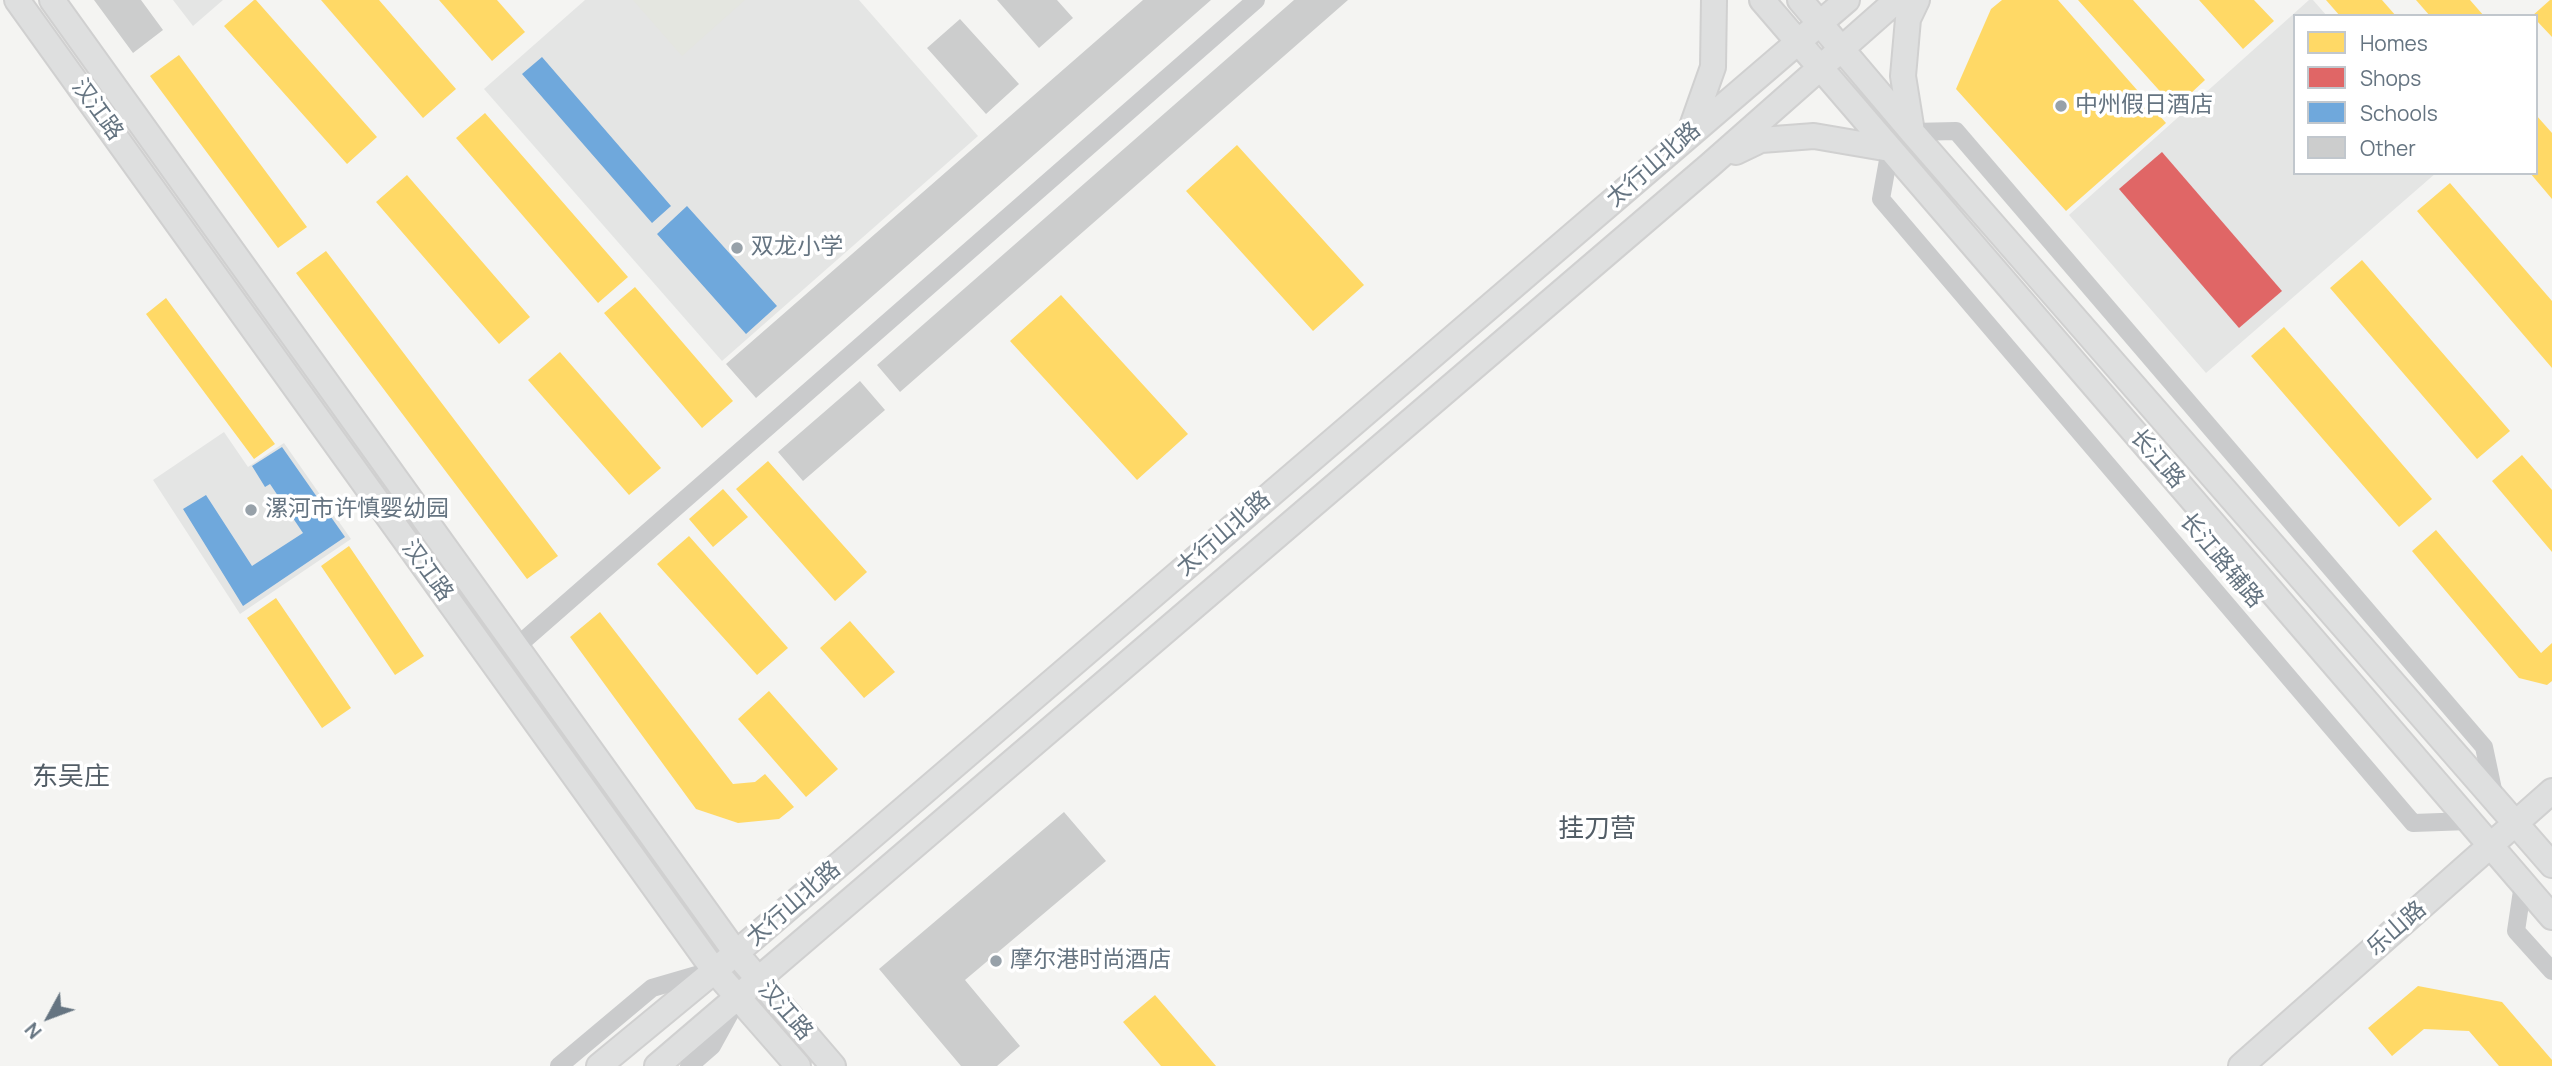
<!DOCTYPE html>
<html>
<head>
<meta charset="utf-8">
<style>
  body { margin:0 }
  #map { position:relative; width:2552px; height:1066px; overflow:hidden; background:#f4f4f2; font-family:Manrope,sans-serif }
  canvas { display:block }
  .legend { position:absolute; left:2293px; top:14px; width:245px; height:161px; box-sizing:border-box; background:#fff; border:2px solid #c1c7cd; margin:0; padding:9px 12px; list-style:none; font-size:21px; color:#657481 }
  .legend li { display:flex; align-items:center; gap:14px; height:35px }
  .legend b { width:35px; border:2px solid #c1c7cd }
  .north { position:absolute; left:14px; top:982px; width:70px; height:70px; -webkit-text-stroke:5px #fff; paint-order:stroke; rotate:229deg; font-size:19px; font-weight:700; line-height:28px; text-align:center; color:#657481 }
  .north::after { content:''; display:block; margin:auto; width:24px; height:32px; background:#657481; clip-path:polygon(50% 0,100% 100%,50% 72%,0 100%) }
</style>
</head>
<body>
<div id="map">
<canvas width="2552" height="1066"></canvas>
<ul class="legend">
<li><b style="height:19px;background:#ffd966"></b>Homes</li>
<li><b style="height:19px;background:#e06666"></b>Shops</li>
<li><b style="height:19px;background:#6fa8dc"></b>Schools</li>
<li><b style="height:19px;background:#cccdcd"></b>Other</li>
</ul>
<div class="north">N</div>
</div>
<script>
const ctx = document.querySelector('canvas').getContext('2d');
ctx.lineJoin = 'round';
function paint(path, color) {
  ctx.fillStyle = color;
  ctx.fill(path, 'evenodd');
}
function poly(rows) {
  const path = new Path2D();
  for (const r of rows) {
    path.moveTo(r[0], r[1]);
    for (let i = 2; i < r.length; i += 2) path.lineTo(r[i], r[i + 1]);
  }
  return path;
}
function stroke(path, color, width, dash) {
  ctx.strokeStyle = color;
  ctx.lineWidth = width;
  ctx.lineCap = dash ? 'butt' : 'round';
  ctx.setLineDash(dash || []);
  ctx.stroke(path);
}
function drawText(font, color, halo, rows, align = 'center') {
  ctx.font = font + ' Manrope,"Noto Sans SC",sans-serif';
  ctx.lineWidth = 7;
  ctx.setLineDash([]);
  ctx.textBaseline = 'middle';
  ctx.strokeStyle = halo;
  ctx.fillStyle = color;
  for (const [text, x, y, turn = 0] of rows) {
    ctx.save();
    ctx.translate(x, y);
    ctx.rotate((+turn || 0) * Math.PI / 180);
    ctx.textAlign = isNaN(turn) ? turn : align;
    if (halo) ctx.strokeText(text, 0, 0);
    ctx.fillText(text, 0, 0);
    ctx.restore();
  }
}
const built = poly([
  [173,0,223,0,193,26],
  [585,0,859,0,978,136,722,361,484,89],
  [2309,0,2313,0,2327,16,2295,16,2295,173,2436,173,2206,373,2069,215],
  [224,432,248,467,284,443,351,539,240,614,153,480]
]);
const green = poly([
  [633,0,745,0,682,56]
]);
const homes = poly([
  [254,0,256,0,377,137,347,164,224,26],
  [321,0,379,0,456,89,423,118],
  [439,0,497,0,525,32,492,61],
  [2002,0,2058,0,2166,123,2066,211,1956,89,1991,9],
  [2078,0,2133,0,2205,80,2175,108],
  [2199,0,2254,0,2274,21,2243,49],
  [2326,0,2382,0,2396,16,2340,16],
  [2416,0,2470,0,2484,16,2430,16],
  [2550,0,2552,0,2552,37,2536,20,2536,16,2532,16],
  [179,55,307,227,278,248,150,76],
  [485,113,628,277,598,303,456,138],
  [2536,115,2552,133,2552,199,2530,173,2536,173],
  [1237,145,1364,285,1313,331,1186,191],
  [407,175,530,317,499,344,376,202],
  [2450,183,2552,301,2552,368,2417,211],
  [326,251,558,556,527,579,296,273],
  [2362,260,2510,431,2477,459,2330,288],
  [635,287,733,401,702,428,604,313],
  [1061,295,1188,434,1137,480,1010,341],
  [166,298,275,444,254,459,146,314],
  [2284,327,2432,499,2399,527,2251,356],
  [560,352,661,468,629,495,528,380],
  [2522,455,2552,490,2552,552,2492,481],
  [768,461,867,572,835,601,736,489],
  [723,489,748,517,713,547,689,519],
  [2436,530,2541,653,2552,643,2552,681,2547,685,2519,678,2412,551],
  [689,536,788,648,757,675,657,564],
  [349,546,424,656,395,675,321,566],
  [276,598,351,708,322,728,247,618],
  [600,612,733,784,755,782,765,774,794,807,779,819,738,823,696,809,570,637],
  [850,621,895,672,864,698,820,648],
  [769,691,838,769,806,797,738,719],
  [2418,986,2502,1002,2552,1060,2552,1066,2499,1066,2469,1031,2424,1029,2392,1056,2368,1028],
  [1155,995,1216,1066,1161,1066,1123,1022]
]);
const shops = poly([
  [2162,152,2282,291,2239,328,2119,189]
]);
const schools = poly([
  [542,57,671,206,652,223,522,74],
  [687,206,777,306,746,334,657,234],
  [282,447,345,537,243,606,183,509,206,495,252,566,303,533,270,484,265,487,252,466]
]);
const building = poly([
  [94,0,141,0,163,30,133,53],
  [997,0,1057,0,1073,18,1039,48],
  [1143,0,1211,0,756,398,726,364],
  [1294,0,1348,0,900,392,877,365],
  [960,19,1019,84,986,114,927,48],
  [860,381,885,410,803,481,778,452],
  [1064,812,1106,861,965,980,1020,1046,997,1066,961,1066,879,969]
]);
const street = poly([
  [1912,132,1956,131,2484,747,2495,799],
  [1890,149,1881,199,2413,823,2469,821],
  [515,648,1256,0],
  [2523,884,2516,931,2552,971],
  [559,1066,652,988,707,972],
  [689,1066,712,1046,734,1006]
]);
const secondary = poly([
  [17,0,714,970,798,1066],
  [52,0,736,953,833,1066],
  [1762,0,2552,917],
  [1800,0,1912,132,2552,865],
  [1690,132,1713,67,1714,0],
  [1912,132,1903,76,1908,19,1917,0],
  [1736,152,1761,140,1814,136,1890,149],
  [599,1066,736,953,1847,0],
  [657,1066,1710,165,1897,0],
  [2241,1066,2552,791]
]);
const markers = [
  [2061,106,7,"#97a1a9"],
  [737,248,7,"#97a1a9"],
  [251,510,7,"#97a1a9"],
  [996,961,7,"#97a1a9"]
];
const poiNames = [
  ["中州假日酒店",2075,106],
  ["双龙小学",751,248],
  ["漯河市许慎婴幼园",265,510],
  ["摩尔港时尚酒店",1010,961]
];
const streetNames = [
  ["汉江路",97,110,54],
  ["太行山北路",1654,165,-41],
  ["长江路",2157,459,49],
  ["太行山北路",1224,534,-41],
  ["长江路辅路",2221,561,50],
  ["汉江路",427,571,54],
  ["太行山北路",794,904,-41],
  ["乐山路",2397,929,-41],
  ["汉江路",785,1011,49]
];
const quarterNames = [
  ["东吴庄",71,778],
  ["挂刀营",1597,830]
];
paint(built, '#e4e5e4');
paint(green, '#e4e6e0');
paint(homes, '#ffd966');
paint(shops, '#e06666');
paint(schools, '#6fa8dc');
paint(building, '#cccdcd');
stroke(secondary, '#d0d0d0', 28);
stroke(street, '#cacbcc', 18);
stroke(secondary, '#dedfdf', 24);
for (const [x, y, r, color] of markers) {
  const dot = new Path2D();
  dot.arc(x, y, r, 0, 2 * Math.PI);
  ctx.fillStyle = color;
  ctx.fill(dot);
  stroke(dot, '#fff', 2.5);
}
drawText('23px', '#657481', '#fff', poiNames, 'left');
drawText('23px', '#657481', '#fff', streetNames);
drawText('26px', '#525d66', '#fff', quarterNames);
</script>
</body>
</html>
